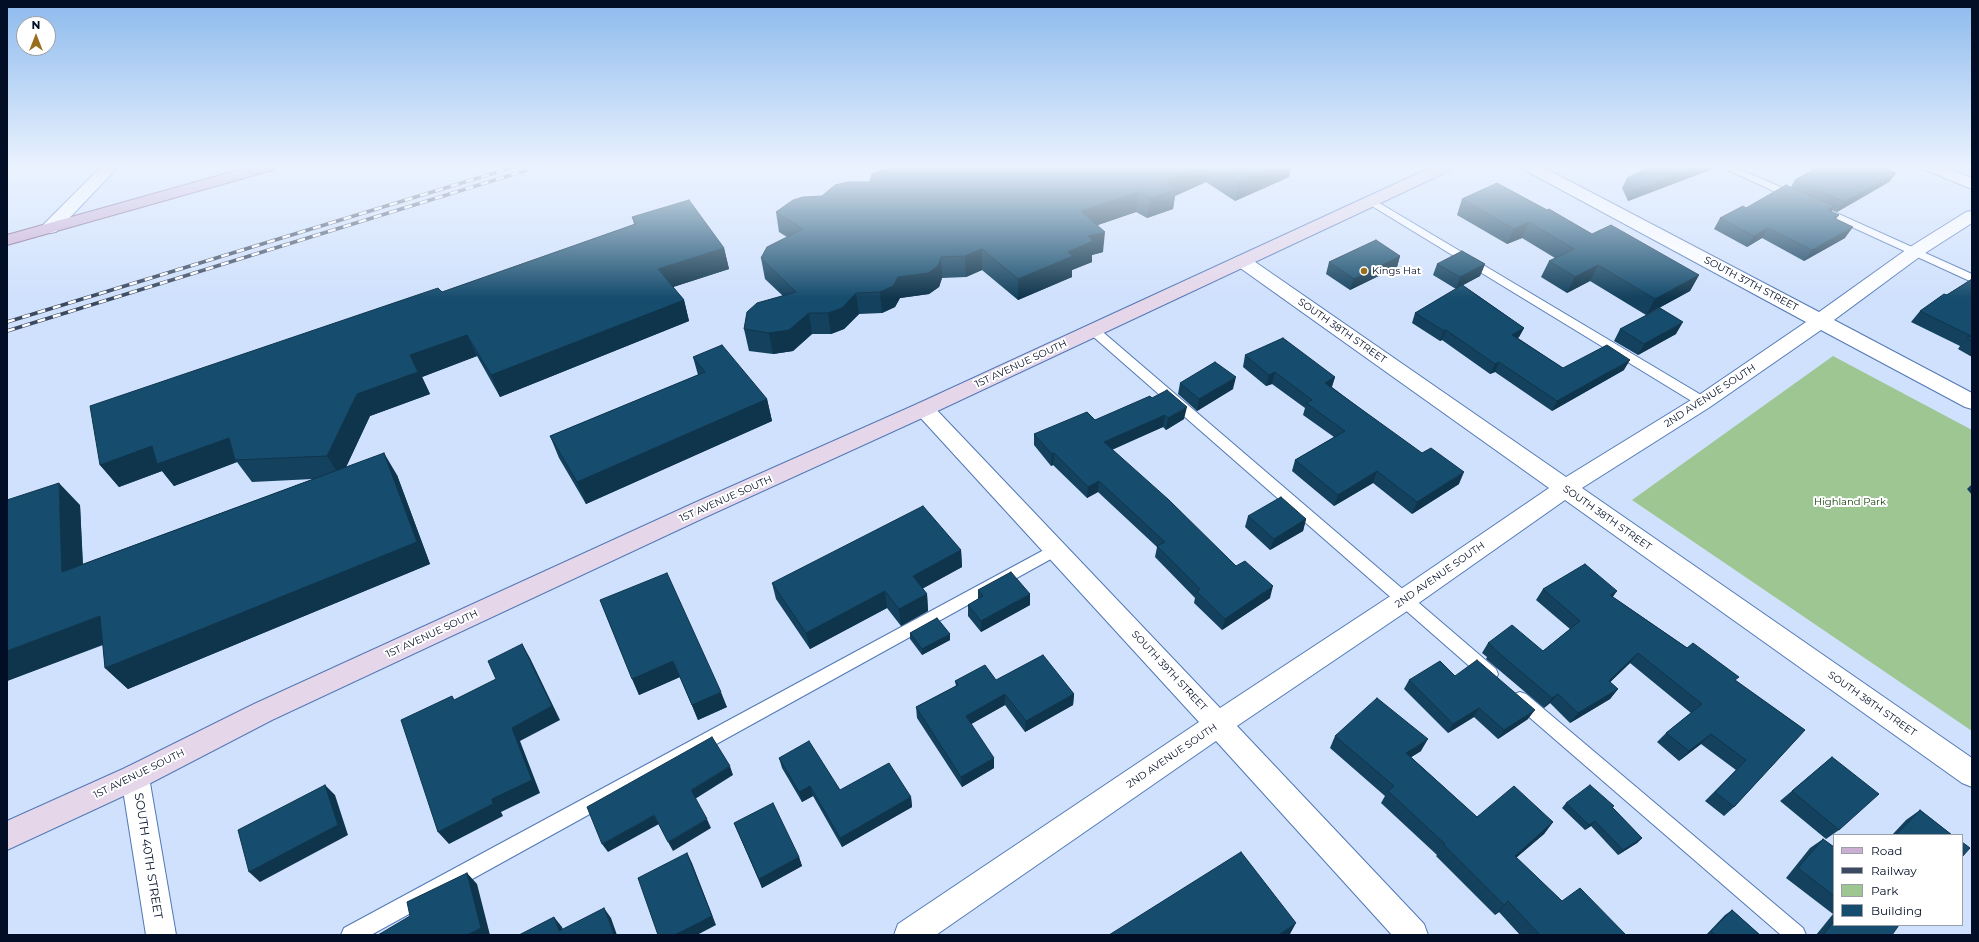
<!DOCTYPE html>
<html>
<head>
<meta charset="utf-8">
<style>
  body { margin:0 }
  #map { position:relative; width:1979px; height:942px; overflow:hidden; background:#d0e1fd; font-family:Montserrat,sans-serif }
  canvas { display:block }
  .frame { position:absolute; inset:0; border:8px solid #020e25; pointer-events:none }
  .legend { position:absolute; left:1833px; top:834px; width:130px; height:92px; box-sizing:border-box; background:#fff; border:1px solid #9a9fa8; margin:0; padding:5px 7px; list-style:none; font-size:12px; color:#020e25 }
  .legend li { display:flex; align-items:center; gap:8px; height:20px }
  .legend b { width:20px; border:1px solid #9a9fa8 }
  .north { position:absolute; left:16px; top:16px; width:40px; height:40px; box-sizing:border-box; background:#fff; border:1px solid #9a9fa8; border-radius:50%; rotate:0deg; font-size:11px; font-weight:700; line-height:16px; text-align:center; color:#020e25 }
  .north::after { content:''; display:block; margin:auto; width:14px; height:18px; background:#996f1c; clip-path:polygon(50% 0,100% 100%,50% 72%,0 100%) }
</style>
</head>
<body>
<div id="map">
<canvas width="1979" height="942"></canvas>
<div class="frame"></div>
<ul class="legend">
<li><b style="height:5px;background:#cbafd3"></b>Road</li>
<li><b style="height:5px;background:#3b4961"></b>Railway</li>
<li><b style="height:11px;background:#9dc693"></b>Park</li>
<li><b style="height:11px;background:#164c6d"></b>Building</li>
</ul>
<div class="north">N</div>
</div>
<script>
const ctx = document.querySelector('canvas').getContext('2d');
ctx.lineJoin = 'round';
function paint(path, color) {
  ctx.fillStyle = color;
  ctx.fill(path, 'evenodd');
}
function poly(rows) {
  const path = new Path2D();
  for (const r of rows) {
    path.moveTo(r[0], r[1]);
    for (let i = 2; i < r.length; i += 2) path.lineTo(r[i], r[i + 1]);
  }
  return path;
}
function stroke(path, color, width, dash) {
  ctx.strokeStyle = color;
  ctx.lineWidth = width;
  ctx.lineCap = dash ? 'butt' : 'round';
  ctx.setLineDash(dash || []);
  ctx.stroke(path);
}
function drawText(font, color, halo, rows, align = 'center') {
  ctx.font = font + ' Montserrat,sans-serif';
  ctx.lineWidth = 4;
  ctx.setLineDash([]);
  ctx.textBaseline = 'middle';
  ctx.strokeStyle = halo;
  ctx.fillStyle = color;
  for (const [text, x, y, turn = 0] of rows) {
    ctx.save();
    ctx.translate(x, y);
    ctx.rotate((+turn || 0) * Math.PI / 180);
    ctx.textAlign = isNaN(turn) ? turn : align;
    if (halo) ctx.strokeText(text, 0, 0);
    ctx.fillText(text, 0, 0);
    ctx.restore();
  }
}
const green = poly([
  [1833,356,1972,430,1972,731,1632,500]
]);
const lane = poly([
  [1719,166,1732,166,1799,195,1800,197,1799,199,1791,199,1719,166],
  [1371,198,1708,399,1710,402,1708,405,1698,405,1367,203,1366,201,1371,198],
  [1821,206,1972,274,1972,282,1817,211,1816,209,1821,206],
  [1093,326,1097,327,1496,669,1498,674,1496,679,1490,681,1484,679,1089,333,1087,330,1089,327,1093,326],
  [1055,544,1060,546,1062,550,1060,554,371,935,341,935,344,928,1055,544],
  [1520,692,1526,694,1803,928,1806,935,1781,935,1514,704,1512,699,1514,694,1520,692]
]);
const street = poly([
  [102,166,119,166,56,232,50,233,44,232,41,228,44,224,102,166],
  [1521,166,1541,166,1819,312,1910,247,1966,212,1972,211,1972,223,1922,255,1834,320,1972,393,1972,409,1965,407,1821,330,1710,407,1582,488,1972,758,1972,787,1962,783,1565,500,1413,607,1237,726,1424,924,1428,935,1392,935,1216,741,936,935,894,935,898,924,1199,722,917,414,914,409,917,404,924,402,931,404,1220,708,1395,593,1549,488,1236,265,1233,261,1236,257,1242,256,1248,257,1566,477,1696,397,1806,322,1523,169,1521,166],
  [1921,166,1942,166,1972,178,1972,189,1923,169,1921,166],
  [135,764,145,768,149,777,176,935,146,935,121,777,125,768,135,764]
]);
const secondary = poly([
  [1434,166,1455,166,1453,169,931,414,710,515,272,720,145,786,7,850,7,821,125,768,254,704,694,503,917,404,1434,166]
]);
const primary = poly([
  [253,166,278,166,276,169,7,245,7,235,253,166]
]);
const rail = poly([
  [7,322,517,166],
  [7,331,540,166]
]);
const wall = poly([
  [907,166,1292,166,1289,177,1235,201,1206,182,1175,196,1173,209,1147,218,1136,212,1098,225,1103,252,1092,255,1092,262,1072,270,1072,277,1018,300,982,270,966,277,942,278,939,287,929,294,900,298,895,307,882,313,859,314,844,329,831,334,812,334,793,351,773,354,749,351,744,329,783,296,765,279,761,258,787,237,779,232,776,212,822,196,870,182,904,168],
  [1801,166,1880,166,1896,173,1889,182,1837,212,1832,210,1831,212,1839,215,1836,219,1845,238,1804,261,1762,238,1747,247,1714,229,1720,218,1746,208,1791,187,1795,180,1812,170],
  [1718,167,1628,201,1622,188,1627,178],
  [1462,199,1592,234,1699,275,1690,291,1646,315,1590,281,1567,293,1541,277,1549,261,1555,258,1522,238,1507,244,1457,215],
  [632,217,724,248,729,269,673,287,684,300,689,321,500,397,477,356,422,377,430,394,370,416,346,467,397,475,430,564,128,689,105,668,103,645,7,681,7,500,80,505,83,564,313,479,252,482,237,462,174,486,162,471,119,487,100,465,442,292,634,224],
  [1400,256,1397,267,1350,290,1326,274,1329,262],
  [1437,264,1485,264,1480,276,1463,285,1524,328,1519,337,1518,338,1563,368,1624,370,1552,411,1495,372,1490,374,1442,340,1440,341,1412,323,1415,313,1456,289,1433,275],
  [1972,279,1972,357,1958,349,1960,346,1911,322,1920,311],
  [1620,329,1676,334,1638,355,1614,341],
  [1245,355,1335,377,1332,387,1459,484,1412,514,1373,483,1334,506,1292,471,1295,460,1334,437,1303,415,1305,408,1272,384,1266,386,1243,367],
  [693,357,767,399,772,421,586,504,559,458,550,436,698,375],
  [1180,383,1233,389,1197,411,1178,394],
  [1152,398,1184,419,1166,430,1163,427,1112,449,1270,598,1222,630,1194,603,1195,598,1155,557,1157,547,1098,492,1087,498,1053,465,1051,466,1034,445,1034,434,1095,420],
  [1972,484,1972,495,1967,489],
  [1248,516,1306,519,1303,531,1270,550,1245,527],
  [961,550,962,567,922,589,927,594,928,611,901,626,887,608,810,649,776,599,772,583],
  [1543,589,1613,597,1736,681,1805,730,1734,807,1724,816,1705,801,1736,770,1701,744,1679,761,1657,742,1666,733,1691,713,1630,663,1610,682,1618,689,1610,699,1570,723,1550,703,1544,708,1486,659,1487,657,1482,653,1488,643,1543,651,1570,629,1536,600],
  [978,590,1030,605,981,632,968,616,968,605,978,599],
  [600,600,727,707,698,720,680,677,639,695],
  [910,633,950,640,922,655,910,639],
  [1455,676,1528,719,1498,739,1474,717,1448,733,1404,689,1409,680],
  [996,680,1074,694,1073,705,1025,732,1005,705,971,724,994,768,962,787,917,718,916,707,956,686,955,681],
  [1335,736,1421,751,1411,757,1477,817,1553,822,1544,834,1516,858,1562,901,1626,935,1520,935,1499,912,1495,915,1436,856,1437,855,1381,803,1385,796,1330,748],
  [1832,757,1839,830,1826,839,1780,801],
  [779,758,840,790,911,797,912,807,842,847,813,796,802,802,782,768],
  [1566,803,1613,808,1642,838,1637,843,1618,855,1591,826,1585,830,1562,808],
  [1920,810,1952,835,1892,835,1906,820],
  [734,823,799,857,802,866,762,888],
  [1823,839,1834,847,1834,925,1892,935,1816,935,1833,914,1786,878,1810,848],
  [1732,910,1760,935,1706,935,1725,915]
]);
const shadedWall = poly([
  [1200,166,1209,166,1206,182,1175,196,1173,209,1147,218,1150,198,1165,181],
  [1273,166,1292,166,1289,177,1235,201,1239,181],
  [1701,166,1719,166,1718,167,1628,201,1633,191],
  [1896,173,1889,182,1837,212,1844,202],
  [1139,192,1136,212,1080,231,1081,211],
  [1835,206,1827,217,1828,210],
  [1529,222,1522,238,1507,244,1514,229],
  [1853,227,1845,238,1804,261,1812,250],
  [1768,228,1762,238,1747,247,1754,236],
  [1105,232,1103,252,1092,255,1092,262,1072,270,1072,277,1018,300,1018,279,1068,252,1088,236],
  [724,248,729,269,664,290,658,269],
  [982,249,982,270,966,277,965,256],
  [1400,256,1397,267,1350,290,1354,279],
  [941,257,942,278,939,287,929,294,900,298,895,307,882,313,880,292,898,277],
  [1485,264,1480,276,1456,289,1460,277],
  [1598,265,1590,281,1567,293,1575,277],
  [1699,275,1690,291,1646,315,1655,299],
  [856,293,859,314,844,329,831,334,828,313],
  [684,300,689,321,500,397,491,375],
  [809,313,812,334,793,351,773,354,769,333],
  [1683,322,1676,334,1638,355,1644,344],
  [1524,328,1519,337,1507,345,1512,335],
  [1446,330,1442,340,1440,341,1444,331],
  [467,335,477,356,422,377,430,394,370,416,341,478,327,456,357,394,410,355],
  [1630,360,1624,370,1552,411,1557,401],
  [1499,362,1495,372,1490,374,1495,364],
  [1275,372,1272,384,1266,386,1269,375],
  [1236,377,1233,389,1197,411,1199,399],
  [1335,377,1331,388,1325,383],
  [767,399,772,421,586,504,577,482],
  [1187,407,1184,419,1166,430,1168,418],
  [1165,415,1163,427,1103,454,1104,442],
  [229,438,235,460,237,462,174,486,162,471,119,487,100,465,152,446],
  [384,453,397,475,430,564,128,689,105,668],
  [1054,453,1053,465,1051,466,1052,454],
  [1377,471,1373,483,1334,506,1338,495],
  [1464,472,1459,484,1412,514,1417,502],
  [1099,481,1098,492,1087,498,1088,487],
  [59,483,80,505,84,594,62,572],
  [1306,519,1303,531,1270,550,1274,539],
  [961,550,962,567,914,593,913,576],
  [1273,586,1270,598,1222,630,1225,619],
  [885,591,887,608,810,649,806,633],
  [1617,591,1610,601,1610,595],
  [927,594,928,611,901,626,899,609],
  [1030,594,1030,605,981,632,981,621],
  [100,616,122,637,7,681,7,651],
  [950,634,950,640,922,655,922,649],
  [522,644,530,658,560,720,520,741,540,793,501,812,503,816,449,844,438,832,512,728],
  [1638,653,1630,663,1601,691,1609,681],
  [673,661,680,677,639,695,632,679],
  [1618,689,1610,699,1570,723,1578,713],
  [721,692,727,707,698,720,692,705],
  [1005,694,1005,705,966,727,966,716],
  [1074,694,1073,705,1025,732,1026,721],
  [1558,694,1550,703,1544,708,1552,698],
  [1479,708,1474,717,1448,733,1453,724],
  [1535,710,1528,719,1498,739,1504,730],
  [1711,734,1701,744,1679,761,1689,751],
  [1428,739,1421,751,1399,765,1406,753],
  [994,758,994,768,962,787,961,777],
  [730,766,733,775,695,799,691,790],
  [325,785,335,795,348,835,260,882,249,872],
  [810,786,813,796,802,802,799,792],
  [911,797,912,807,842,847,840,838],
  [654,815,659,824,608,852,602,844],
  [707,819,711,828,673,851,668,842],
  [1595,821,1591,826,1585,830,1589,825],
  [1553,822,1544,834,1505,867,1515,856],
  [1642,838,1637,843,1618,855,1623,850],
  [687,853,692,863,716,925,697,935,675,935],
  [799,857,802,866,762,888,759,879],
  [467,873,477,884,490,935,467,935],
  [1508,901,1499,912,1495,915,1504,905],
  [604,908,611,918,617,935,614,935],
  [554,917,562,927,565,935,559,931],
  [1296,923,1290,934,1288,935,1278,935]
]);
const building = poly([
  [907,166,1200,166,1165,181,1176,189,1150,198,1139,192,1081,211,1105,232,1088,236,1093,241,1068,252,1073,256,1018,279,982,249,965,256,941,257,938,266,928,273,898,277,893,286,880,292,856,293,842,308,828,313,809,313,789,330,769,333,744,329,747,312,757,303,796,292,761,258,767,247,803,229,776,212,793,200,803,197,822,196,835,185,848,182,870,182,872,174,884,169,904,168,907,166],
  [1216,166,1273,166,1239,181,1216,166],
  [1651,166,1701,166,1633,191,1627,178,1651,166],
  [1820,166,1880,166,1896,173,1844,202,1795,180,1820,166],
  [1497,183,1547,210,1549,209,1592,234,1611,225,1699,275,1655,299,1598,265,1575,277,1549,261,1574,249,1529,222,1514,229,1462,199,1497,183],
  [1786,185,1835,206,1828,210,1839,215,1834,218,1853,227,1812,250,1768,228,1754,236,1720,218,1743,206,1746,208,1786,185],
  [689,200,724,248,658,269,684,300,491,375,467,335,410,355,418,372,357,394,327,456,235,460,229,438,157,464,152,446,100,465,90,406,438,288,442,292,636,224,632,217,689,200],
  [1376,240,1400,256,1354,279,1329,262,1376,240],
  [1462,251,1485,264,1460,277,1437,264,1462,251],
  [1972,279,1972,341,1967,338,1971,336,1920,311,1944,294,1947,295,1972,279],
  [1462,285,1524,328,1512,335,1563,368,1607,345,1630,360,1557,401,1499,362,1495,364,1446,330,1444,331,1415,313,1462,285],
  [1660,308,1683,322,1644,344,1620,329,1660,308],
  [1283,338,1335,377,1325,383,1422,453,1431,448,1464,472,1417,502,1377,471,1338,495,1295,460,1345,431,1306,403,1312,400,1275,372,1269,375,1245,355,1283,338],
  [722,345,767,399,577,482,550,436,705,372,693,357,722,345],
  [1215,362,1236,377,1199,399,1180,383,1215,362],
  [1167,390,1187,407,1168,418,1165,415,1104,442,1169,500,1236,566,1245,561,1273,586,1225,619,1197,592,1200,589,1157,546,1165,542,1099,481,1088,487,1054,453,1052,454,1034,434,1087,412,1095,420,1150,396,1152,398,1167,390],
  [384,453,417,542,105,668,100,616,7,651,7,500,59,483,62,572,384,453],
  [1281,497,1306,519,1274,539,1248,516,1281,497],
  [923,506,961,550,913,576,927,594,899,609,885,591,806,633,772,583,923,506],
  [1585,564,1617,591,1610,595,1687,648,1693,643,1739,677,1735,680,1805,730,1734,807,1715,792,1746,760,1711,734,1689,751,1666,733,1702,704,1638,653,1609,681,1618,689,1578,713,1558,694,1552,698,1493,648,1494,648,1488,643,1512,625,1543,651,1580,621,1543,589,1585,564],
  [1011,572,1030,594,981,621,968,605,983,596,978,590,1011,572],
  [667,573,721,692,692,705,673,661,632,679,600,600,667,573],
  [937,618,950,634,922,649,910,633,937,618],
  [522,644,552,706,512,728,532,780,492,799,493,804,438,832,401,720,452,696,454,700,496,679,488,661,522,644],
  [1043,655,1074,694,1026,721,1005,694,966,716,994,758,961,777,916,707,958,685,955,681,985,665,996,680,1043,655],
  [1477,660,1535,710,1504,730,1479,708,1453,724,1409,680,1440,661,1455,676,1477,660],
  [1377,698,1428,739,1406,753,1477,817,1514,786,1553,822,1515,856,1562,901,1580,888,1626,935,1540,935,1508,901,1504,905,1444,845,1445,844,1388,791,1394,786,1335,736,1377,698],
  [712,737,730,766,691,790,707,819,668,842,654,815,602,844,587,807,712,737],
  [809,741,840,790,889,763,911,797,840,838,810,786,799,792,779,758,809,741],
  [1832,757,1879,794,1839,830,1792,791,1832,757],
  [325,785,338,825,249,872,238,830,325,785],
  [1590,785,1614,806,1612,807,1642,838,1623,850,1595,821,1589,825,1566,803,1590,785],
  [773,803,799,857,759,879,734,823,773,803],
  [1920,810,1952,835,1896,835,1920,810],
  [1823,839,1834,847,1834,896,1798,868,1823,839],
  [1962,842,1970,848,1962,857,1962,842],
  [1241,852,1296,923,1278,935,1109,935,1241,852],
  [687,853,712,916,675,935,658,935,638,878,687,853],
  [467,873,481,928,467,935,378,935,410,916,407,902,467,873],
  [604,908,614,935,519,935,554,917,559,931,604,908],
  [1732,910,1760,935,1715,935,1711,931,1732,910],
  [1834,921,1834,925,1899,925,1892,935,1823,935,1834,921]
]);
const markers = [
  [1364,271,4,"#996f1c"]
];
const poiNames = [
  ["Kings Hat",1372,271]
];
const streetNames = [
  ["SOUTH 37TH STREET",1751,284,28],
  ["SOUTH 38TH STREET",1342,331,35],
  ["1ST AVENUE SOUTH",1021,364,-25],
  ["2ND AVENUE SOUTH",1710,396,-33],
  ["1ST AVENUE SOUTH",726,499,-24],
  ["SOUTH 38TH STREET",1607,518,35],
  ["2ND AVENUE SOUTH",1440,575,-35],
  ["1ST AVENUE SOUTH",432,634,-25],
  ["SOUTH 39TH STREET",1169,671,47],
  ["SOUTH 38TH STREET",1872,704,35],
  ["2ND AVENUE SOUTH",1172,756,-34],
  ["1ST AVENUE SOUTH",139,774,-26]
];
const parkNames = [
  ["Highland Park",1850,502]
];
const nearStreetnames = [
  ["SOUTH 40TH STREET",148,856,81]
];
paint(green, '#9dc693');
stroke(lane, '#5178b6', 2);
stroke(street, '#5178b6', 2);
stroke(secondary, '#5178b6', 2);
stroke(primary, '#6f5483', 2);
paint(lane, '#fff');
paint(street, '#fff');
paint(secondary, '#e5d7e9');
paint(primary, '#cbafd3');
stroke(rail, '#3b4961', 3.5);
stroke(rail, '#fff', 2.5, [8]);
paint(wall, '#13415e');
paint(shadedWall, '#0f354c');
paint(building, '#164c6d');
stroke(building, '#0f354c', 1);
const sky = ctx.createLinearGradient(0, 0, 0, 298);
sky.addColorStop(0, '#8dbaed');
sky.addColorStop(0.56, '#eaf2fe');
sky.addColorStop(1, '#eaf2fe00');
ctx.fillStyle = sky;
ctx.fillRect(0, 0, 1979, 298);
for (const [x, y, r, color] of markers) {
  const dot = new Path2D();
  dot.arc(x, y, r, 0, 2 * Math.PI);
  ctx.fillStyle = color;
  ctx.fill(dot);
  stroke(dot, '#fff', 1.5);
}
drawText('10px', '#020e25', '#fff', poiNames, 'left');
drawText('10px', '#020e25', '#fff', streetNames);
drawText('10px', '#0d3c00', '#fff', parkNames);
drawText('12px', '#020e25', '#fff', nearStreetnames);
</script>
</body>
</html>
